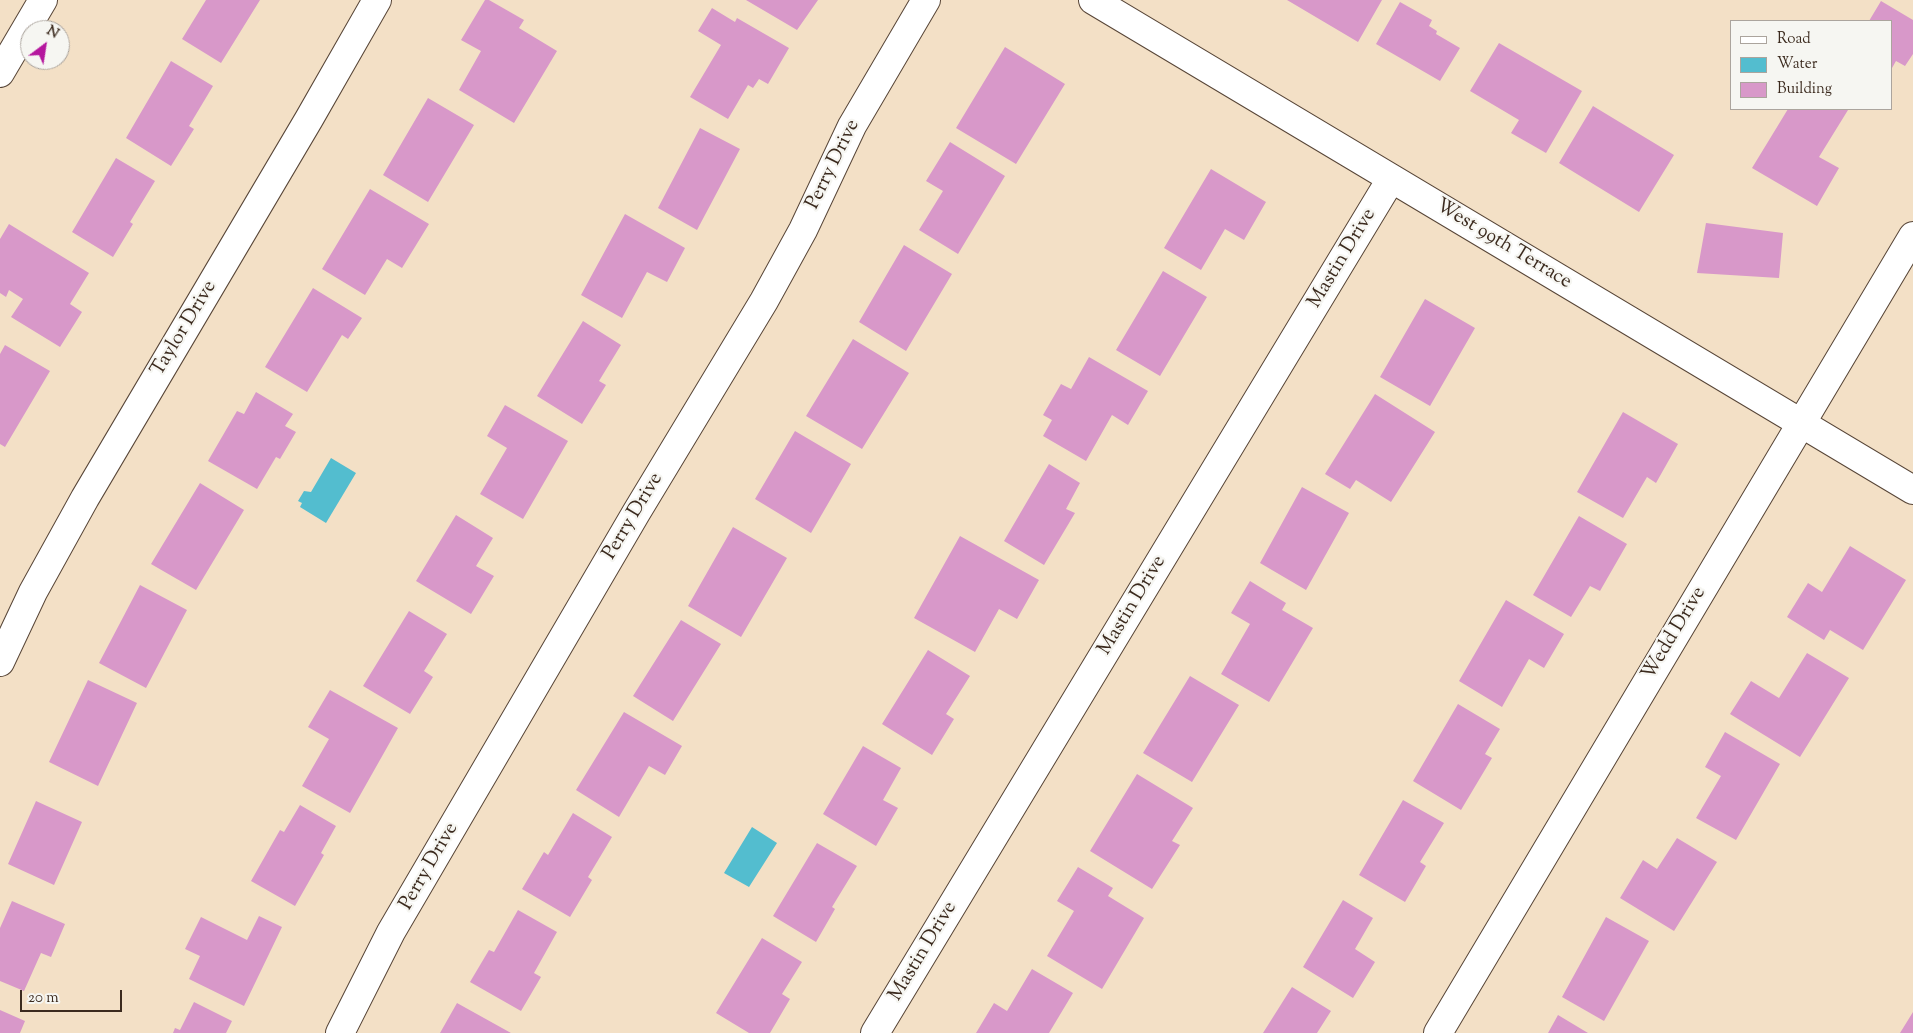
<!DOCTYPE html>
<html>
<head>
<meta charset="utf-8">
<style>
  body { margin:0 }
  #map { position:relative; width:1913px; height:1033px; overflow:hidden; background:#f3e0c6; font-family:"Sorts Mill Goudy",serif }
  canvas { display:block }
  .legend { position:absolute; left:1730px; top:20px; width:162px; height:90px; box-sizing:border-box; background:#f6f6f2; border:1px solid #aba49d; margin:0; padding:6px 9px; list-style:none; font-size:15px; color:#3b2a1e }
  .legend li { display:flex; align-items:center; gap:10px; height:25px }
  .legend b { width:25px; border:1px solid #aba49d }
  .north { position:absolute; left:20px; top:20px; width:50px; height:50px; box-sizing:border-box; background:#f6f6f2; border:1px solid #aba49d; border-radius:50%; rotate:31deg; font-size:14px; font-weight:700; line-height:20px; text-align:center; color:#3b2a1e }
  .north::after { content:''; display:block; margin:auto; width:18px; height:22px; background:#b5179e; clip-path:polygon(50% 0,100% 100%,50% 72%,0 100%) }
  .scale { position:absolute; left:20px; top:990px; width:102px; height:22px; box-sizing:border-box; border:2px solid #3b2a1e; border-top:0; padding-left:6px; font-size:15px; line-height:18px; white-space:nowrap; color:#3b2a1e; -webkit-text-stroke:4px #f6f6f2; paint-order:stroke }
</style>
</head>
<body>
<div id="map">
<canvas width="1913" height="1033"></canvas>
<ul class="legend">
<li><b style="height:6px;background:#fff"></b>Road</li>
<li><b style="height:14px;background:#53bdcf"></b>Water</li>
<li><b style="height:14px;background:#d898c9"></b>Building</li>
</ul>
<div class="north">N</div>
<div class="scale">20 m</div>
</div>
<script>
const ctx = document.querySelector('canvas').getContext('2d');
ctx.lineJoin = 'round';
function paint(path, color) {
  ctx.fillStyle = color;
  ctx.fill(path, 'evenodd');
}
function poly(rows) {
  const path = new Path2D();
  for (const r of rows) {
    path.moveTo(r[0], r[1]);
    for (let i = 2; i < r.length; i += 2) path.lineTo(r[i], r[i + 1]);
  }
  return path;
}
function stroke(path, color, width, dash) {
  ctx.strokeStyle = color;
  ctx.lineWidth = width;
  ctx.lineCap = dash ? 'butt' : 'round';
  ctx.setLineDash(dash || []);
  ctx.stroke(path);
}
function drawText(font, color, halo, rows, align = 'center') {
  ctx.font = font + ' "Sorts Mill Goudy",serif';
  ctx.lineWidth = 4.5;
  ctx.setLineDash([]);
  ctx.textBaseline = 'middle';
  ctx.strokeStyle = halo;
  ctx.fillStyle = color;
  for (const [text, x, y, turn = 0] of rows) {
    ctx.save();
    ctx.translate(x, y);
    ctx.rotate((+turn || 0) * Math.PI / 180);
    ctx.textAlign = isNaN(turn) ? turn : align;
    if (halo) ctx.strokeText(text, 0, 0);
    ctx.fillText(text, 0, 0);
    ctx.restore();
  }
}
const water = poly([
  [331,458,356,473,326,523,300,507,302,503,298,501,304,491,311,492],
  [752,827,777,843,749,887,724,873]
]);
const building = poly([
  [206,0,260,0,221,63,182,39],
  [485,0,489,0,524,20,519,28,557,51,514,123,459,90,481,51,461,40],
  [746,0,818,0,797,30],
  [1287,0,1382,0,1358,42],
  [1881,1,1913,20,1913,54,1905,66,1896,61,1892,68,1892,21,1869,21],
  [1400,2,1432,20,1429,26,1437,31,1436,34,1460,48,1440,81,1376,44],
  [712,8,735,22,737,18,789,48,768,84,759,79,753,88,748,85,728,119,690,97,721,45,698,31],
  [1499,43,1582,91,1546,153,1511,133,1519,120,1470,91],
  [1005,47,1065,84,1016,164,956,128],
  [171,61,213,86,189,126,194,129,171,166,126,138],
  [428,98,474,125,428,202,383,175],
  [1593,106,1674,155,1639,212,1559,163],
  [1788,109,1848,110,1819,157,1839,168,1817,206,1752,168],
  [700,128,740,149,697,230,658,208],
  [950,142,1005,176,958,254,919,230,943,191,926,181],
  [116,158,155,181,130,222,133,224,113,257,72,232],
  [1211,169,1266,202,1244,240,1225,229,1201,270,1164,248],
  [370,189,429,224,402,268,387,259,365,295,322,269],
  [625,214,685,248,667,282,647,272,622,318,581,295],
  [1706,223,1783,233,1779,278,1697,273],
  [9,224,89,273,70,304,82,312,60,347,11,317,23,299,9,290,6,297,0,293,0,239],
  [904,245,952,274,906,351,859,322],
  [1163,271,1207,297,1160,376,1116,350],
  [313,288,362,318,348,339,342,335,307,392,265,367],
  [1425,299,1475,328,1430,406,1380,377],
  [583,321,621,345,599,381,606,385,582,424,537,396],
  [853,339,909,373,862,449,806,416],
  [5,345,50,371,5,447,0,444,0,354],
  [1089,357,1148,391,1128,425,1112,415,1086,461,1043,436,1052,420,1043,415,1061,384,1071,389],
  [256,392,293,414,285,426,296,432,280,459,276,457,257,489,208,461,237,411,244,414],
  [1375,394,1435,432,1391,502,1356,480,1350,489,1325,474],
  [505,405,568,441,523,519,480,494,507,448,487,436],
  [1623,412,1678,444,1656,483,1647,477,1623,518,1577,492],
  [795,431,851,464,811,533,755,499],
  [1049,464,1080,483,1066,509,1075,513,1044,565,1004,541],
  [200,483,244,510,196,590,151,564],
  [1302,487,1349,513,1306,590,1260,563],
  [456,515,493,538,476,566,494,576,471,614,416,581],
  [1579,516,1627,544,1600,591,1590,586,1571,617,1533,595],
  [733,527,787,558,741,637,688,606],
  [960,536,1039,580,1017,619,999,609,975,652,914,618],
  [1850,546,1906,580,1863,650,1830,630,1824,640,1787,617,1808,583,1822,592],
  [1250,581,1286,603,1282,610,1313,628,1269,702,1221,674,1250,624,1231,613],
  [140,585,187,610,146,688,99,663],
  [1506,600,1564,634,1544,668,1529,659,1502,707,1459,681],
  [409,611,447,634,424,671,433,677,410,714,363,686],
  [681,620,721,644,673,721,633,696],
  [928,650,970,676,946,714,954,719,932,755,882,724],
  [1807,653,1849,678,1800,757,1730,714,1751,681,1779,698],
  [1190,676,1239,705,1192,782,1143,753],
  [88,680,137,703,98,786,49,762],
  [330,690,398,728,350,813,302,786,329,739,308,727],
  [1458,704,1500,729,1485,754,1492,758,1461,810,1413,781],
  [624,712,682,746,665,775,649,766,619,817,576,790],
  [1725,732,1780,764,1736,840,1696,818,1721,776,1705,767],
  [863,746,901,768,883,800,898,808,876,846,823,814],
  [1137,774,1193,808,1172,841,1180,845,1152,889,1090,851],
  [1403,800,1444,823,1420,862,1426,866,1405,902,1359,875],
  [36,801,82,822,54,885,8,864],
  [300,805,336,826,321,853,324,855,295,906,251,881,280,830,284,832],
  [573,813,612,837,588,877,592,880,570,917,522,889,544,852,548,855],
  [1677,838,1717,862,1674,931,1620,898,1643,860,1657,869],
  [817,843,857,866,832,907,835,909,816,942,773,916],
  [1078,867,1113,888,1108,896,1144,918,1102,989,1047,956,1074,911,1057,901],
  [1343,900,1373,918,1355,949,1375,962,1353,998,1303,967],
  [12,901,65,924,51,957,41,953,24,991,0,981,0,928],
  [518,910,557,932,534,973,541,977,521,1011,470,982,489,950,494,952],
  [259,916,282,927,244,1006,189,979,200,956,185,949,201,917,247,940],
  [1606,917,1649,941,1604,1021,1562,997],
  [762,938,802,962,782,994,790,999,770,1033,749,1033,716,1013],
  [1032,969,1073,993,1049,1033,976,1033,994,1003,1007,1011],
  [1292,987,1331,1011,1317,1033,1263,1033],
  [194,1002,232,1021,226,1033,173,1033,175,1028,180,1030],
  [457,1003,511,1033,440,1033],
  [0,1010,25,1021,20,1033,0,1033],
  [1913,1012,1913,1033,1900,1033],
  [1558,1015,1588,1033,1548,1033]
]);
const minor = poly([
  [1093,0,1913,490],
  [0,73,43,0],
  [0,662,33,592,85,498,309,119,377,0],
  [340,1033,391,932,636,513,764,301,803,230,852,126,926,0],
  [875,1033,1391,179],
  [1438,1033,1913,236]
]);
const streetNames = [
  ["Perry Drive",834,165,-64],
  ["West 99th Terrace",1503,245,31],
  ["Mastin Drive",1343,259,-59],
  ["Taylor Drive",185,329,-59],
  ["Perry Drive",634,517,-59],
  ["Mastin Drive",1133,606,-59],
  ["Wedd Drive",1675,634,-59],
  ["Perry Drive",430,867,-60],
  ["Mastin Drive",924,952,-59]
];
paint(water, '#53bdcf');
paint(building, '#d898c9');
stroke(minor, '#574537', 30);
stroke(minor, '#fff', 28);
drawText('20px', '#3b2a1e', '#f6f6f2', streetNames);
</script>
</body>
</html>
